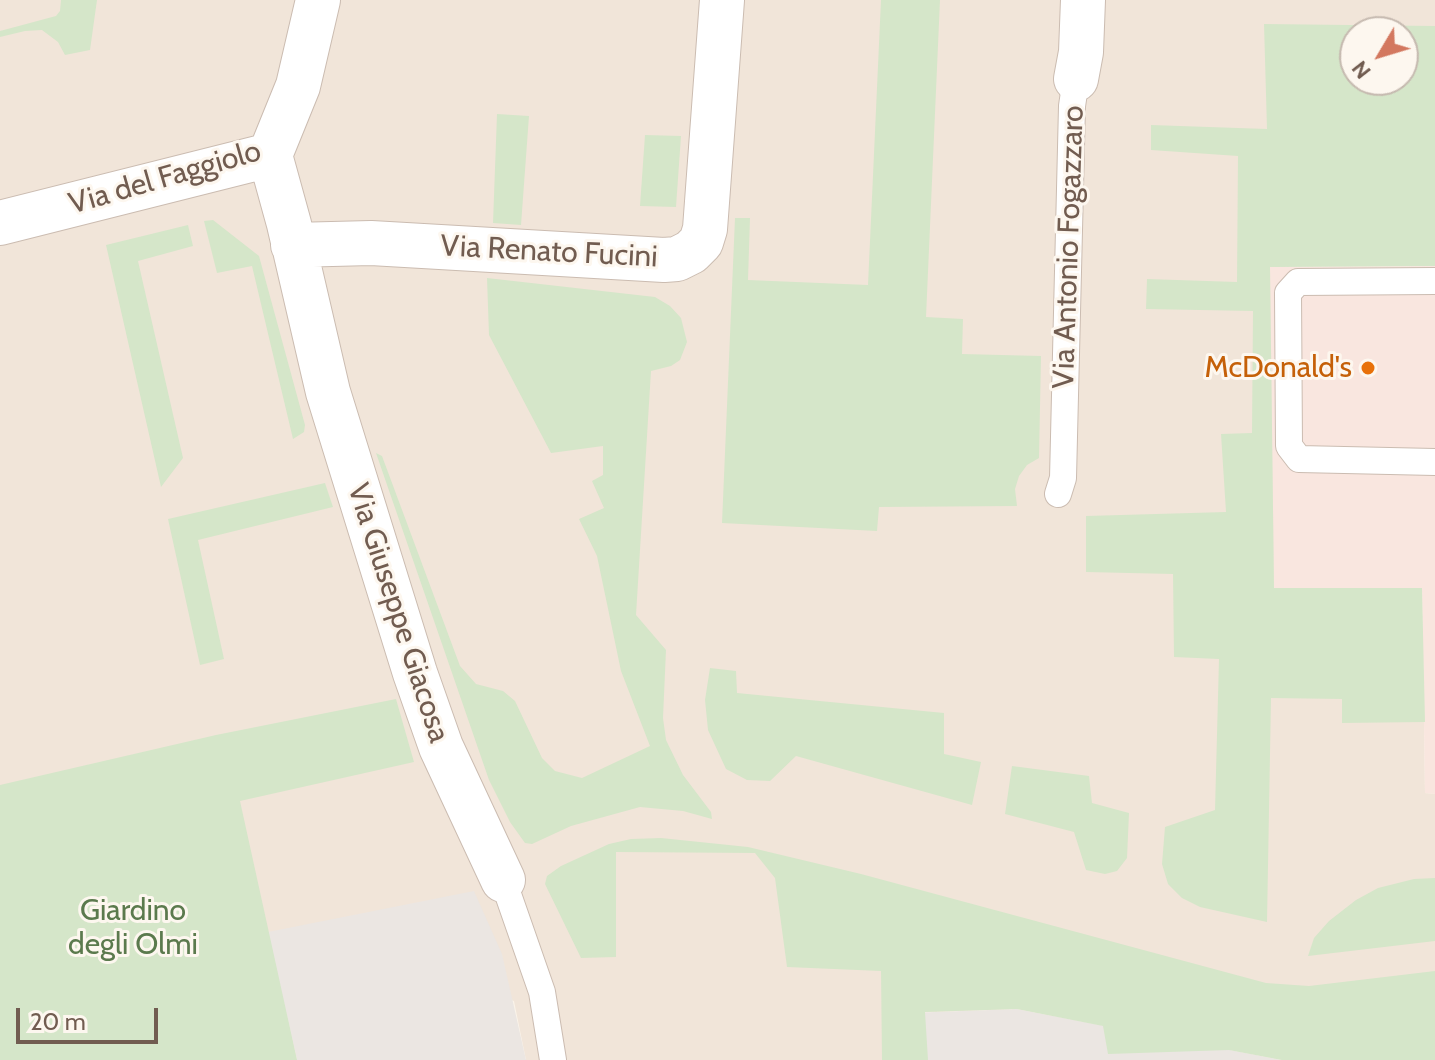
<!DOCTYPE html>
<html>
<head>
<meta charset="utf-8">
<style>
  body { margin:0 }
  #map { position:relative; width:1435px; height:1060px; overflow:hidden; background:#faf3e9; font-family:Cabin,sans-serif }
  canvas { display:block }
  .north { position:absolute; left:1339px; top:16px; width:80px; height:80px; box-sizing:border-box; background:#fdf7ef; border:2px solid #c5b9af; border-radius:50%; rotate:232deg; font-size:22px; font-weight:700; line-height:32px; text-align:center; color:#715c50 }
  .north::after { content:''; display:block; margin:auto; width:28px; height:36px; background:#d3785f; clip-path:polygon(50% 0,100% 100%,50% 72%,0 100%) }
  .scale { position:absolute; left:16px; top:1008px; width:142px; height:36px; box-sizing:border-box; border:4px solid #715c50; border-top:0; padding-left:10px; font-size:24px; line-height:28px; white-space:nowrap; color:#715c50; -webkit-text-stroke:6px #fdf7ef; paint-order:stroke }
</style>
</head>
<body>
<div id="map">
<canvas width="1435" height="1060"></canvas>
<div class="north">N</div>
<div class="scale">20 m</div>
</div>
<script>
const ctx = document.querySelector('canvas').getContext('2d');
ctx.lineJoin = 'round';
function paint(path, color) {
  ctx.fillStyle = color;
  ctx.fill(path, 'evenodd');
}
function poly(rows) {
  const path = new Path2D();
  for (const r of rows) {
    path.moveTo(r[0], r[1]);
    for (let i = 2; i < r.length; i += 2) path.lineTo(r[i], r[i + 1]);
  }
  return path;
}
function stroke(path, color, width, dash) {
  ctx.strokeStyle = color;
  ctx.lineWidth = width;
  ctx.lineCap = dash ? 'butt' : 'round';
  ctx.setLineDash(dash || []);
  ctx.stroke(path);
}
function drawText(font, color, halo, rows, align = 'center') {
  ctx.font = font + ' Cabin,sans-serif';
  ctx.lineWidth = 6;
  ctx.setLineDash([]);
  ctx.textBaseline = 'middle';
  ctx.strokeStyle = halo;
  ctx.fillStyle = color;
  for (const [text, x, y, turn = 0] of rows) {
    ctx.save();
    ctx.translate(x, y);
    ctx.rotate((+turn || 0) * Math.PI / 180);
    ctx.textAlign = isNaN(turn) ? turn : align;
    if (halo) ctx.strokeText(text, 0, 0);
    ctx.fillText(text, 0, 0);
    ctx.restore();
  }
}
const residential = poly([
  [0,0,1435,0,1435,266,1270,267,1422,588,1425,793,1435,794,1435,1060,1282,1060,1017,1009,882,1014,882,1060,526,1060,514,1001,269,932,297,1060,0,1060],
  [1355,32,1403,32,1403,80,1355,80]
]);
const commercial = poly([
  [1435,266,1435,794,1425,793,1422,588,1274,589,1270,267]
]);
const industrial = poly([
  [474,891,502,954,526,1060,297,1060,268,932],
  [1017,1009,1282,1060,882,1060,882,1014]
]);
const green = poly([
  [61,0,97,0,90,50,65,55,58,42,42,30,25,31,0,37,0,31,56,16,60,11],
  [881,0,940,0,926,317,963,319,962,354,1041,356,1039,458,1027,465,1019,476,1015,489,1017,506,879,507,877,531,722,523,735,218,750,218,748,280,868,285],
  [1264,24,1435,26,1435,266,1270,267,1274,588,1422,588,1425,722,1342,723,1342,699,1271,698,1267,922,1200,907,1182,898,1168,884,1162,864,1165,827,1215,810,1219,659,1174,657,1173,574,1086,572,1086,516,1226,512,1221,434,1252,433,1253,311,1146,309,1147,279,1237,282,1238,156,1151,150,1151,125,1267,129],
  [1355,32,1403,32,1403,80,1355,80],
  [497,114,529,116,521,225,493,223],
  [645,135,681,136,676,207,640,206],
  [213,220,259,256,305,425,304,432,293,439,252,266,217,273,204,221],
  [188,225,193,246,138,261,183,458,161,487,106,245],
  [487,278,655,297,670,306,681,318,687,342,680,360,671,366,651,371,636,615,666,650,663,718,666,740,683,775,711,812,712,819,683,811,640,807,571,826,532,844,525,843,510,822,489,780,376,453,382,456,460,666,476,684,503,691,515,701,542,758,555,771,582,778,650,746,621,671,597,556,579,519,604,508,592,481,603,475,603,446,551,453,489,335],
  [325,483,333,507,198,540,224,659,200,665,168,519],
  [710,668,736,671,737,693,944,713,944,754,981,762,972,805,796,756,770,781,747,780,726,769,708,730,705,700],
  [396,699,414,762,240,801,297,1060,0,1060,0,785,216,735],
  [1012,766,1089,776,1092,803,1129,813,1127,858,1117,871,1105,874,1086,870,1074,832,1005,814],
  [661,838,748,847,861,874,1266,983,1309,986,1435,971,1435,1060,1282,1060,1229,1050,1108,1054,1103,1026,1017,1009,925,1012,928,1060,882,1060,881,971,787,967,775,878,755,853,616,852,616,957,581,958,545,884,547,876,561,866,609,844,631,839],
  [1435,878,1435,941,1308,956,1314,938,1329,921,1356,900,1378,888,1414,879]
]);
const service = poly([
  [1435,281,1298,282,1288,293,1289,446,1299,459,1435,462],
  [1058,494,1063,478,1072,106,1076,79],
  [503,880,542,992,553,1060]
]);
const minor = poly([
  [1076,79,1081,52,1083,0],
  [270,155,289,224,328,392,415,673,441,747,503,880],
  [270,155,298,86,318,0],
  [0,223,270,155],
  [293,245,371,243,664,260,677,259,691,252,701,242,705,229,722,0]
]);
const markers = [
  [1368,368,8,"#e8710a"]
];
const streetNames = [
  ["Via del Faggiolo",165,178,-16],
  ["Via Antonio Fogazzaro",1069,247,-88],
  ["Via Renato Fucini",549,252,3],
  ["Via Giuseppe Giacosa",398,613,72]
];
const foodNames = [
  ["McDonald's",1352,368]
];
const parkNames = [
  ["Giardino",133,911],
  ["degli Olmi",133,945]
];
paint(residential, '#f1e5d9');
paint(commercial, '#f9e6df');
paint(industrial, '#ebe6e2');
paint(green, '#d5e6c9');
stroke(service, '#cbbcb1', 28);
stroke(minor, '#cbbcb1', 46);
stroke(service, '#fff', 26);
stroke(minor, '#fff', 44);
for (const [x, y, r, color] of markers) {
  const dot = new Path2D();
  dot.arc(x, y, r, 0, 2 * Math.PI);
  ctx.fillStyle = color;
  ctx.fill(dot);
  stroke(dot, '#fdf7ef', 3);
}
drawText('30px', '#715c50', '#fdf7ef', streetNames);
drawText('30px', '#c56008', '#fdf7ef', foodNames, 'right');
drawText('30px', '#5b7a4d', '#fdf7ef', parkNames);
</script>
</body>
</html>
